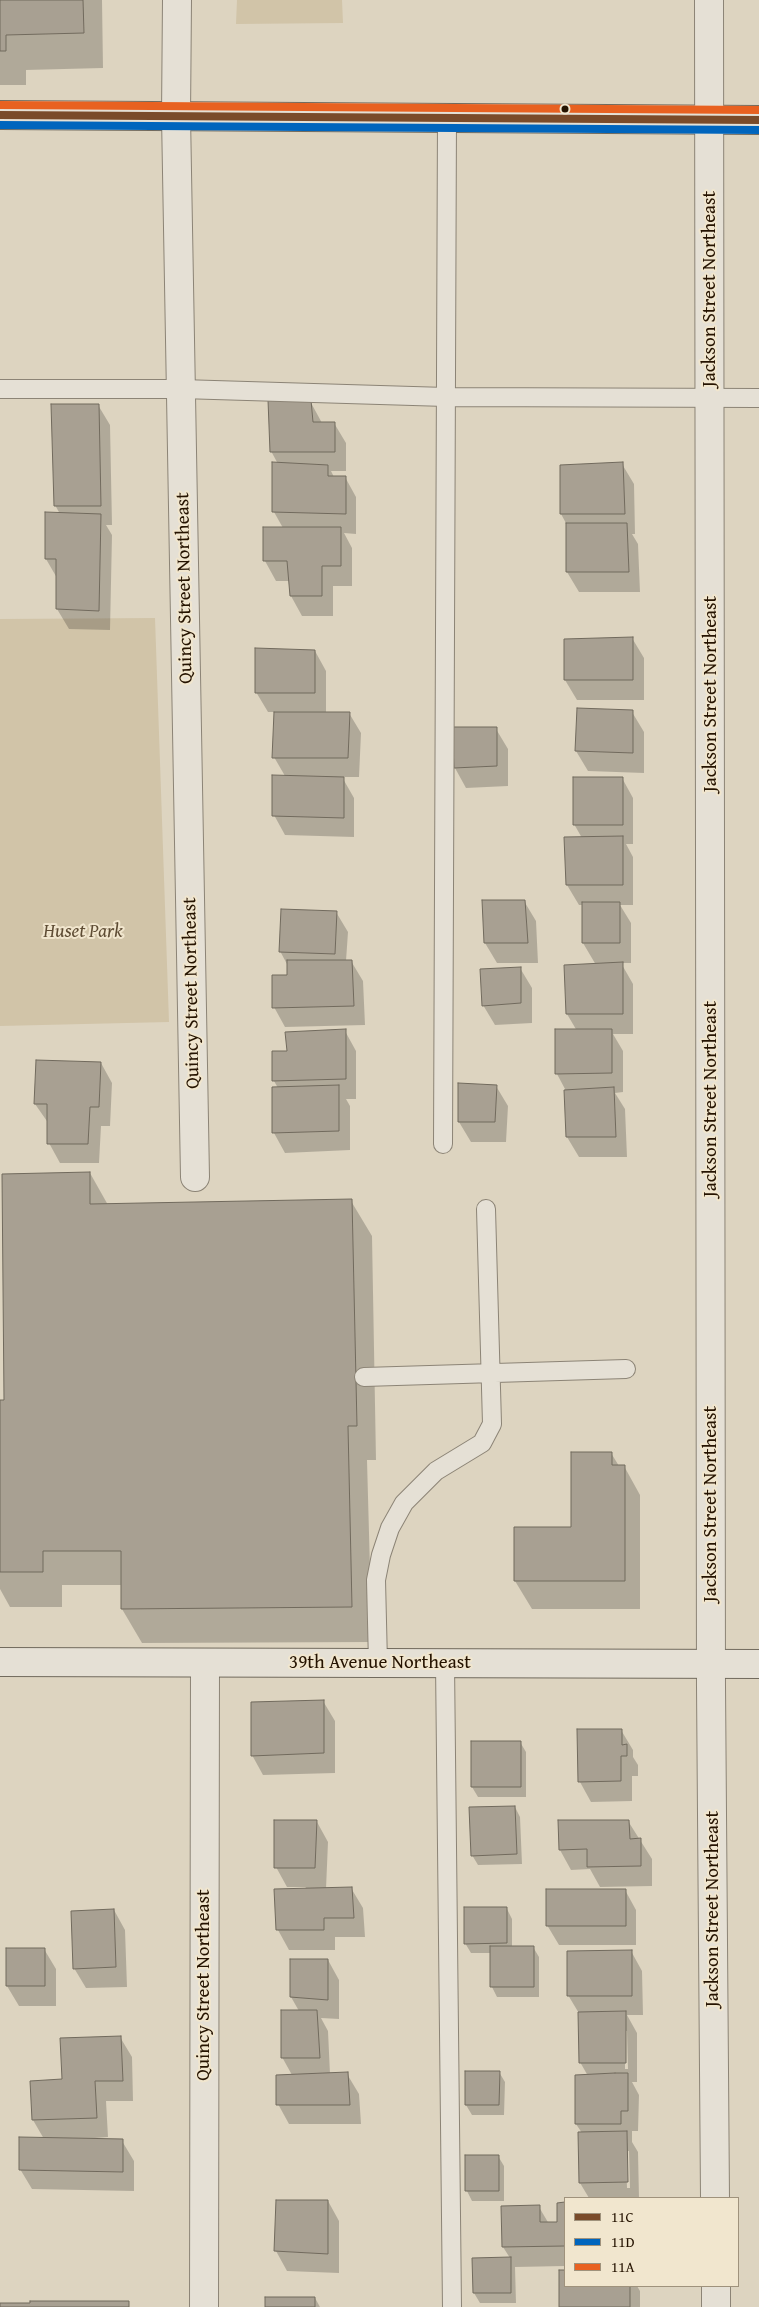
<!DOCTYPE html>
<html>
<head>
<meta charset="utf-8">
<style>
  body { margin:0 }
  #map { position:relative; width:759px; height:2307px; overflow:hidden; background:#ddd4c0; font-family:"Gentium Book Plus",serif }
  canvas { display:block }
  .legend { position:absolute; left:564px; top:2197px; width:175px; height:90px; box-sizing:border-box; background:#f1e6ce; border:1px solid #9f927c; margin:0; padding:6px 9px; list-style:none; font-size:15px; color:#251300 }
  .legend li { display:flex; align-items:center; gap:10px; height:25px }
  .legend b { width:25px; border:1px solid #9f927c }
</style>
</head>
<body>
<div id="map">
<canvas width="759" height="2307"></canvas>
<ul class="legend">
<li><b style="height:6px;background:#7a4b2a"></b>11C</li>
<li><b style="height:6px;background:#0065bd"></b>11D</li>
<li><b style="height:6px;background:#e86120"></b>11A</li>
</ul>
</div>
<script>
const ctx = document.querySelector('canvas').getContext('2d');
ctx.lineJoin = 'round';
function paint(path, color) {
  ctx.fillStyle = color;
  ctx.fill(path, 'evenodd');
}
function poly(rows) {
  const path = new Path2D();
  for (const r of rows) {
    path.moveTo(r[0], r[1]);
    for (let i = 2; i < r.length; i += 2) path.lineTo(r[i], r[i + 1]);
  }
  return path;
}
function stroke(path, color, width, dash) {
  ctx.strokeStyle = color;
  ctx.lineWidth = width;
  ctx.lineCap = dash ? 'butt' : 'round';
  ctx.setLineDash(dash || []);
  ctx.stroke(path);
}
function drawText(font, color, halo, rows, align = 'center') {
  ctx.font = font + ' "Gentium Book Plus",serif';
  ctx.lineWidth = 4;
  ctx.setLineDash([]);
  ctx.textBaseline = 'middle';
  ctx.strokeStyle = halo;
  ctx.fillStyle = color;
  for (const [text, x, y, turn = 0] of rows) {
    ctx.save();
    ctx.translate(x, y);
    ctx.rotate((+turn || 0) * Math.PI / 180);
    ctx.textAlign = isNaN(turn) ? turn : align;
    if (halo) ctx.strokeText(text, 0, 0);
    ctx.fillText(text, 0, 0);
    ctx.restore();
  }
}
const green = poly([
  [237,0,342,0,343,23,236,24],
  [155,618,169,1022,0,1026,0,619]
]);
const shadow = poly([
  [0,0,102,0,103,68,26,70,26,85,0,85],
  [310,401,322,423,334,423,346,443,346,471,331,471,334,477,345,477,356,497,356,534,344,533,352,548,352,586,333,586,333,616,302,616,291,596,290,581,276,581,265,561,265,528,283,528,274,512,278,464,271,451],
  [98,405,110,425,112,525,106,525,112,535,110,630,69,629,57,609,57,578,46,559,60,514,55,505],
  [622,464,634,484,635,534,632,534,638,544,640,592,579,592,567,572,567,525,561,514],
  [632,638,644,658,644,700,577,700,565,680],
  [315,651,326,671,326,713,349,713,361,733,359,777,342,777,354,798,354,837,285,835,274,815,285,776,274,757,276,712,268,712,256,692],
  [578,709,632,712,644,732,644,773,588,771,576,751],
  [453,729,496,729,508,749,508,786,466,788,455,768],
  [622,778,633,798,633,844,626,844,633,857,633,905,620,905,631,923,631,963,621,963,633,984,633,1034,613,1034,623,1051,623,1092,615,1093,625,1109,627,1157,579,1157,567,1137,565,1089,557,1074,557,1031,577,1031,567,1014,596,965,583,943,583,905,579,905,567,885,582,838,574,824],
  [524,901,536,921,538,963,497,963,485,943],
  [336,912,348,932,346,961,351,961,363,981,365,1025,285,1027,274,1007,288,977,288,966,280,951],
  [520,968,532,988,532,1023,495,1025,483,1005],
  [345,1031,356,1051,356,1099,346,1099,350,1106,350,1150,285,1153,274,1133,278,1088,274,1081,289,1052],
  [38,1061,101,1063,112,1083,110,1126,101,1126,99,1163,60,1163,49,1143,49,1124,35,1104],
  [496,1086,508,1106,506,1142,471,1142,459,1122],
  [90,1173,108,1205,351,1201,372,1236,376,1460,367,1460,372,1642,142,1643,122,1609,122,1585,62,1585,62,1607,10,1607,0,1589,0,1401,5,1401],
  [611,1453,619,1466,624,1466,640,1495,640,1609,532,1609,515,1581,572,1528],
  [323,1701,335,1721,335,1773,263,1775,252,1755],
  [621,1730,633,1750,633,1757,638,1765,638,1776,632,1776,632,1801,591,1802,580,1782,578,1731],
  [472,1742,520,1742,526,1752,526,1797,478,1797,472,1787],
  [515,1807,520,1817,522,1864,478,1865,472,1855],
  [628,1821,652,1859,652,1886,600,1887,590,1869,571,1870,560,1850],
  [317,1822,328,1842,326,1889,351,1888,363,1908,365,1937,335,1937,335,1950,289,1950,278,1930,306,1887,287,1887,276,1867],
  [625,1890,636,1910,636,1945,559,1945,547,1925],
  [507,1909,512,1919,512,1947,533,1947,539,1957,539,1997,497,1997,492,1987,492,1953,471,1953,465,1943],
  [114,1910,125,1930,127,1987,86,1988,74,1968],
  [7,1949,44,1949,56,1969,56,2006,19,2006,7,1986],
  [631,1951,642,1971,643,2015,627,2015,637,2033,637,2082,632,2082,639,2095,638,2131,632,2131,632,2142,638,2152,639,2198,589,2198,580,2183,582,2133,576,2124,588,2076,580,2062,580,2015,568,1995],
  [625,2031,627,2031,628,2069,625,2069],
  [626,2151,629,2151,630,2188,627,2188],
  [328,1960,339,1980,339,2019,321,2018,328,2031,330,2074,347,2074,359,2094,361,2124,289,2124,278,2104,292,2075,282,2057,299,2011,291,1997],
  [120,2037,132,2057,133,2101,106,2101,108,2137,95,2138,95,2140,122,2141,134,2161,134,2191,32,2189,20,2169,44,2139,33,2120,64,2080],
  [499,2072,505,2082,504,2115,472,2115,466,2105],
  [498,2156,504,2166,504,2201,472,2201,467,2191],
  [278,2201,328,2201,339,2221,339,2273,287,2271,276,2251],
  [558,2204,565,2204,565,2266,515,2267,516,2303,480,2303,474,2293,510,2258,503,2247,539,2207,549,2224,558,2224],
  [560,2271,565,2271,565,2286,637,2286,640,2291,640,2307,560,2307],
  [315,2298,320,2307,267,2307]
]);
const building = poly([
  [0,0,83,0,84,33,6,35,6,51,0,51,0,0],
  [268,400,311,400,313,422,335,422,335,452,270,452,268,400],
  [51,404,99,404,101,506,54,506,51,404],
  [272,462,328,465,328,476,346,476,346,514,272,512,272,462],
  [623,462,625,514,560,514,560,465,623,462],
  [45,512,101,514,99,611,56,609,56,559,45,559,45,512],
  [566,523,627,523,629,572,566,572,566,523],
  [263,527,341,527,341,566,322,566,322,596,290,596,287,561,263,561,263,527],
  [633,637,633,680,564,680,564,639,633,637],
  [255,648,315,650,315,693,255,693,255,648],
  [577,708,633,710,633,753,575,751,577,708],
  [274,712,350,712,348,758,272,758,274,712],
  [452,727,497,727,497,766,454,768,452,727],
  [272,775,344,777,344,818,272,816,272,775],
  [573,777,623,777,623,825,573,825,573,777],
  [623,836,623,885,566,885,564,837,623,836],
  [482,900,525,900,528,943,484,943,482,900],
  [582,902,620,902,620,943,582,943,582,902],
  [281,909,337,911,335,954,279,952,281,909],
  [287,960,352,960,354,1006,272,1008,272,975,287,975,287,960],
  [623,962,623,1014,566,1014,564,965,623,962],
  [521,967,521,1003,482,1006,480,969,521,967],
  [346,1029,346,1079,272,1081,272,1051,287,1051,285,1032,346,1029],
  [555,1029,612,1029,612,1073,555,1074,555,1029],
  [36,1060,101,1062,99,1107,90,1107,88,1144,47,1144,47,1104,34,1104,36,1060],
  [458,1083,497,1085,495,1122,458,1122,458,1083],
  [339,1085,339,1131,272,1133,272,1087,339,1085],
  [614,1087,616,1137,566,1137,564,1090,614,1087],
  [90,1172,90,1204,352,1199,357,1426,348,1426,352,1607,121,1609,121,1551,43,1551,43,1572,0,1572,0,1400,4,1400,2,1174,90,1172],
  [571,1452,612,1452,612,1465,625,1465,625,1581,514,1581,514,1527,571,1527,571,1452],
  [324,1700,324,1753,251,1756,251,1702,324,1700],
  [577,1729,622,1729,622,1745,627,1744,627,1756,621,1756,621,1781,578,1782,577,1729],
  [471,1741,521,1741,521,1787,471,1787,471,1741],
  [515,1806,517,1854,471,1856,469,1807,515,1806],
  [274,1820,317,1820,315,1868,274,1868,274,1820],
  [558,1820,629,1820,630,1839,641,1838,641,1866,587,1867,587,1849,559,1850,558,1820],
  [352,1887,354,1918,324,1918,324,1930,276,1930,274,1889,352,1887],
  [546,1889,626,1889,626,1926,546,1926,546,1889],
  [464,1907,507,1907,507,1943,464,1944,464,1907],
  [114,1909,116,1967,73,1969,71,1911,114,1909],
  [490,1946,534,1946,534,1987,490,1987,490,1946],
  [6,1948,45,1948,45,1986,6,1986,6,1948],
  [632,1950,632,1996,567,1996,567,1951,632,1950],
  [290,1959,328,1959,328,2000,290,1997,290,1959],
  [281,2010,317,2010,320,2058,281,2058,281,2010],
  [626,2011,626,2063,579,2063,578,2012,626,2011],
  [121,2036,123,2081,95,2081,97,2118,32,2120,30,2081,62,2079,60,2038,121,2036],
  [465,2071,500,2071,499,2105,465,2105,465,2071],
  [348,2072,350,2105,276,2105,276,2075,348,2072],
  [615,2073,628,2073,628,2111,621,2111,621,2124,575,2124,575,2075,615,2073],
  [627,2131,628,2182,579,2183,578,2132,627,2131],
  [19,2137,123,2139,123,2172,19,2170,19,2137],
  [465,2155,499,2155,499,2191,465,2191,465,2155],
  [276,2200,328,2200,328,2254,274,2251,276,2200],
  [565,2202,565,2246,502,2247,501,2206,540,2205,540,2222,557,2222,557,2203,565,2202],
  [511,2257,511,2293,473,2293,472,2258,511,2257],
  [559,2270,565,2270,565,2286,630,2286,630,2307,559,2307,559,2270],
  [265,2297,315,2297,315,2307,265,2307,265,2297],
  [30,2301,129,2301,129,2307,0,2307,0,2303,30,2303,30,2301]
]);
const lane = poly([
  [0,389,181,389,446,397,759,398],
  [443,1144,447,117],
  [364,1377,626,1369],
  [378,1663,376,1580,381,1555,390,1528,404,1503,436,1471,482,1443,492,1424,486,1209],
  [445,1663,452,2307]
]);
const street = poly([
  [177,0,176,116,195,1177],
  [709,0,711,1686,715,2198],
  [716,2286,716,2307],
  [204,2307,205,1663]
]);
const secondary = poly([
  [0,115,759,120],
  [0,1662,759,1664]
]);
const bus1 = poly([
  [0,115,759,120]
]);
const bus2 = poly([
  [0,125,759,130]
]);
const bus3 = poly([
  [0,105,759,110]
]);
const markers = [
  [565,109,4.5,"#251300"]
];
const streetNames = [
  ["Jackson Street Northeast",710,289,-90],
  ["Quincy Street Northeast",185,588,-91],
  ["Jackson Street Northeast",711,694,-90],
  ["Quincy Street Northeast",192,993,-91],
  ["Jackson Street Northeast",711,1099,-90],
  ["Jackson Street Northeast",711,1504,-90],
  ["39th Avenue Northeast",380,1663],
  ["Jackson Street Northeast",713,1909,-90],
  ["Quincy Street Northeast",204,1985,-90]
];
const parkNames = [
  ["Huset Park",83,932]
];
paint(green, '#d1c4a8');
paint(shadow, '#0003');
paint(building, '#a8a092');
stroke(building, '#716a5d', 1);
stroke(lane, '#8c8476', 20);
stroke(street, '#8c8476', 30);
stroke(secondary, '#716a5d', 30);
stroke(lane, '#e5e0d5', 18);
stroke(street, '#e5e0d5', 28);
stroke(secondary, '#e5e0d5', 28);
stroke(bus1, '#7a4b2a', 8);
stroke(bus2, '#0065bd', 8);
stroke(bus3, '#e86120', 8);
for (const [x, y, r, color] of markers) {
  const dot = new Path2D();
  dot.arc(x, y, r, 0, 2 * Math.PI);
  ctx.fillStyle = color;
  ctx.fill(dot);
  stroke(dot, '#f1e6ce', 2);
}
drawText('19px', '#251300', '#f1e6ce', streetNames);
drawText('italic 19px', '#5e4c34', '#f1e6ce', parkNames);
</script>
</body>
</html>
